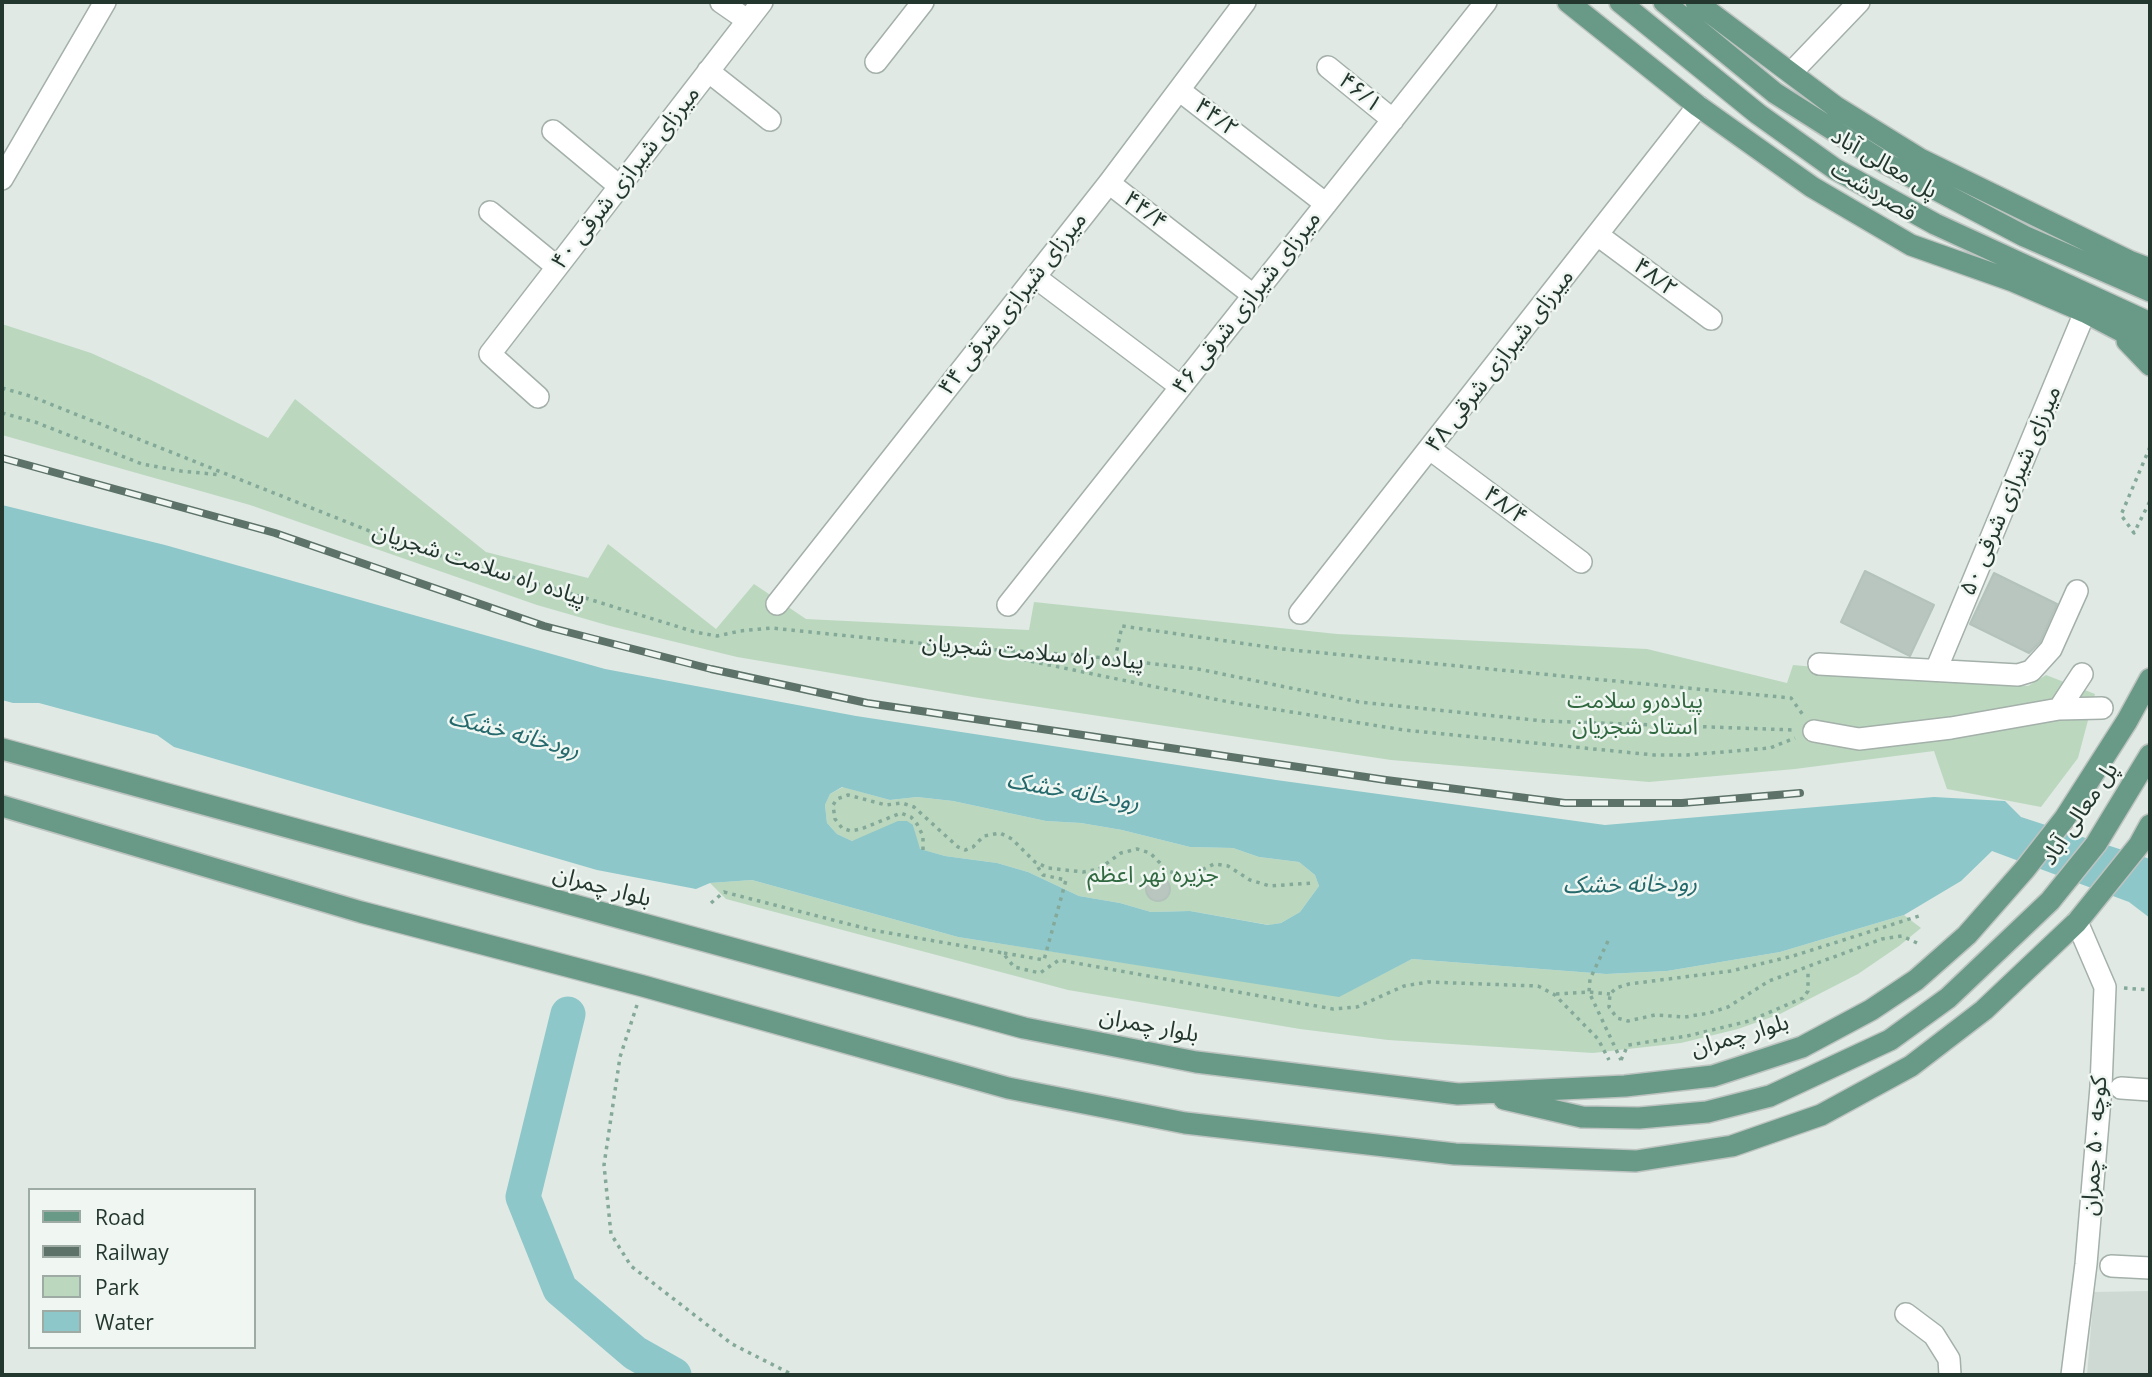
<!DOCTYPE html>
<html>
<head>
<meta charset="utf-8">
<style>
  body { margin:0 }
  #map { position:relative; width:2152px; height:1377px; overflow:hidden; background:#e0e9e4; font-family:"Open Sans",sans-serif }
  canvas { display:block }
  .frame { position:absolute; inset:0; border:4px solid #23372f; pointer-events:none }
  .legend { position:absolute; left:28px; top:1188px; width:228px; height:161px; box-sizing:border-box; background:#f0f6f2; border:2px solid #9eaaa4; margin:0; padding:9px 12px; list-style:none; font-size:21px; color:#23372f }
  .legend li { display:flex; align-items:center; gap:14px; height:35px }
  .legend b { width:35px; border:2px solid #9eaaa4 }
</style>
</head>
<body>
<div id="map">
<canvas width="2152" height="1377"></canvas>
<div class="frame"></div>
<ul class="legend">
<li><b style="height:9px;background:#699a87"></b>Road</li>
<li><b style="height:9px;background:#5d736a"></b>Railway</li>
<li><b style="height:19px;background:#bbd8bf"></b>Park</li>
<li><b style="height:19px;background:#8dc7c9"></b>Water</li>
</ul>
</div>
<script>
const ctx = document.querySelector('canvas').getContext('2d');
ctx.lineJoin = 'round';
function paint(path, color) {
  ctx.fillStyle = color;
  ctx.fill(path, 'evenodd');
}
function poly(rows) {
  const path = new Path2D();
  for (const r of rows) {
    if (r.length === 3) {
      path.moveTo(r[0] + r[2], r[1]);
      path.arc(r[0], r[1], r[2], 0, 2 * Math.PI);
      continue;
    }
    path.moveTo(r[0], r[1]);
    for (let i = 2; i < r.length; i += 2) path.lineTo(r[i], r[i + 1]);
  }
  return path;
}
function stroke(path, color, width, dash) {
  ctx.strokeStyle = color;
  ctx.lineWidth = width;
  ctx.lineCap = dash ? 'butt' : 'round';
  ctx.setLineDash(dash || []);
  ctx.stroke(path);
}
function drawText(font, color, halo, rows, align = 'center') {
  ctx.font = font + ' "Open Sans","Noto Sans Arabic",sans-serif';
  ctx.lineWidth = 5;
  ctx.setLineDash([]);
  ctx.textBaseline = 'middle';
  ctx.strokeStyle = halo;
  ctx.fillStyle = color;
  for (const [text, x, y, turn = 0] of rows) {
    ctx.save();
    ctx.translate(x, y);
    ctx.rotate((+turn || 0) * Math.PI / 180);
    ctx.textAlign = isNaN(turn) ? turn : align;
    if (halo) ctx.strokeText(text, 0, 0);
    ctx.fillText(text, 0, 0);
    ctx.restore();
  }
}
const built = poly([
  [2150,1291,2150,1375,2087,1375,2094,1292]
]);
const green = poly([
  [2,324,91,353,151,380,268,438,295,399,486,552,588,578,608,544,716,629,754,584,806,619,1029,630,1034,602,1337,634,1647,649,1787,683,1793,665,2028,686,2046,675,2095,694,2078,758,2041,807,1947,789,1934,751,1795,769,1649,782,1391,760,973,697,737,657,610,626,537,605,250,505,2,435],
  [843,787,890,800,917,797,953,801,1046,821,1081,823,1122,830,1190,847,1233,848,1259,857,1299,862,1315,875,1319,886,1300,912,1281,923,1269,925,1190,911,1151,912,1120,903,1079,896,1028,872,997,863,945,856,919,849,913,825,852,841,837,834,827,823,825,805,830,794],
  [752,880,958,937,1339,996,1412,959,1606,974,1667,971,1780,952,1904,915,1921,928,1899,946,1858,974,1780,1014,1738,1029,1681,1043,1593,1053,1388,1040,1300,1029,1068,990,726,899,710,883]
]);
const water = poly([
  [2,505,165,545,605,669,856,716,1276,780,1605,825,1934,797,2005,801,2021,817,2150,859,2150,918,2129,902,1992,851,1961,881,1904,915,1780,952,1667,971,1606,974,1412,959,1339,997,958,937,752,880,710,883,696,889,597,870,174,747,157,735,39,703,13,703,2,700],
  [842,787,890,800,917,797,953,801,1046,821,1081,823,1122,830,1190,847,1233,848,1259,857,1299,862,1315,875,1319,886,1300,912,1281,923,1268,925,1190,911,1151,912,1120,903,1079,896,1028,872,997,863,945,856,920,849,913,825,907,821,898,821,852,841,837,834,827,823,825,805,830,794]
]);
const river = poly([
  [568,1014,523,1197,560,1289,635,1353,674,1375]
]);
const building = poly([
  [1865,571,1934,605,1910,656,1841,622,1865,571],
  [1994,573,2057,604,2040,642,2029,653,1970,624,1994,573],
  [1158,889,12]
]);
const path = poly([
  [2,388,30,396,382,536,474,567,553,588,695,632,717,636,740,631,771,628,967,648,1078,655,1198,669,1359,702,1544,721,1794,730],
  [2,413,35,422,142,464,181,471,221,475],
  [2150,447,2121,515,2134,533,2150,501],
  [981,651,1229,702,1404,730,1654,755,1687,755,1770,748,1795,738],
  [1115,659,1122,626,1282,649,1791,698,1803,715],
  [923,850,923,836,917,824,911,817,901,813,861,829,851,831,842,828,835,819,833,805,837,799,848,795,886,805,902,803,914,807,958,847,965,850,973,847,984,836,1000,833,1012,839,1035,862,1048,868,1083,872,1099,869,1121,853,1137,849,1150,853,1168,871,1181,875,1191,875,1214,864,1228,866,1250,880,1270,886,1312,883],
  [711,903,724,892,872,930,1003,953,1014,967,1040,973,1059,960,1333,1009,1357,1007,1404,986,1428,982,1538,986,1555,995,1598,1039,1609,1060],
  [1608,941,1590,979,1589,992,1621,1060],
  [1917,943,1902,936,1882,939,1769,981,1728,1007,1709,1013,1685,1017,1655,1015,1628,1021,1617,1018,1609,1007,1610,994,1616,988,1629,984,1731,971,1793,956,1922,915],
  [1004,953,1044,960,1066,880,1043,875,1036,864],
  [2124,988,2150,990],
  [1556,994,1589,992,1610,994],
  [637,1005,620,1057,604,1165,611,1234,631,1266,732,1344,793,1375],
  [1621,1060,1628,1045,1687,1036,1749,1021,1803,998,1808,991,1808,970]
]);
const minor = poly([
  [721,2,747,20],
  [876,62,923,2],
  [1328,67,1393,120],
  [708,71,770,120],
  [1792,72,1859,2],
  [1179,90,1326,204],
  [553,131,619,186],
  [2,179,105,2],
  [1109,183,1253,295],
  [490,212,557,267],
  [1599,236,1711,319],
  [1035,277,1181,387],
  [538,397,490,354,762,2],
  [1430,449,1581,562],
  [777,604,1109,183,1245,2],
  [1008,605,1486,2],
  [1300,613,1698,106],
  [1819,664,2018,675,2031,671,2051,649,2077,591],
  [1936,670,2085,312],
  [2059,709,2102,708],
  [1814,731,1859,739,1951,728,2059,709,2082,674],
  [2121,1088,2150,1090],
  [2111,1266,2150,1268],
  [1906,1314,1934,1335,1949,1359,1950,1375],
  [2072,1375,2086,1264,2101,1087,2105,987,2077,922]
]);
const major = poly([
  [1568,2,1698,106,1812,187,1911,245,2013,281,2085,312,2150,346],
  [1620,2,1758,114,1835,169,1935,224,2150,323],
  [1664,2,1775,93,1887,164,2024,236,2150,291],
  [1696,2,1836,107,1920,159,2129,261,2150,269],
  [2127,341,2150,365],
  [2,749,1024,1028,1196,1062,1458,1094,1625,1086,1713,1076,1802,1047,1871,1010,1916,980,1967,935,2025,869,2065,818,2127,721,2150,679],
  [2,806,361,912,643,986,1008,1088,1185,1123,1455,1154,1636,1161,1732,1146,1821,1115,1911,1066,1984,1010,2077,922,2139,845,2150,825],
  [1504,1099,1582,1117,1639,1118,1707,1112,1770,1096,1890,1040,1948,998,2050,901,2096,844,2150,755]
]);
const rail = poly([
  [2,458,275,533,544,626,711,669,867,703,1386,780,1565,803,1682,803,1800,793]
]);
const streetNames = [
  ["۴۶/۱",1360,93,39],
  ["۴۴/۲",1216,118,37],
  ["پل معالی آباد",1884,164,30],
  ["۴۰ میرزای شیرازی شرقی",626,178,-52],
  ["قصردشت",1873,192,31],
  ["۴۴/۴",1145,211,38],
  ["۴۸/۲",1655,278,37],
  ["۴۶ میرزای شیرازی شرقی",1247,303,-52],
  ["۴۴ میرزای شیرازی شرقی",1013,304,-52],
  ["۴۸ میرزای شیرازی شرقی",1500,361,-52],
  ["۵۰ میرزای شیرازی شرقی",2011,491,-67],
  ["۴۸/۴",1505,506,37],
  ["پیاده راه سلامت شجریان",479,565,18],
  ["پیاده راه سلامت شجریان",1033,653,5],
  ["پل معالی آباد",2080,814,-56],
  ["بلوار چمران",602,887,15],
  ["بلوار چمران",1149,1026,11],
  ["بلوار چمران",1740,1036,-16],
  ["کوچه ۵۰ چمران",2095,1146,-86]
];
const parkNames = [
  ["پیاده‌رو سلامت",1635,701],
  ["استاد شجریان",1635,727],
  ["جزیره نهر اعظم",1153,875]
];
const waterNames = [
  ["رودخانه خشک",514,734,15],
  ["رودخانه خشک",1073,792,10],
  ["رودخانه خشک",1630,885,-1]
];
paint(built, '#ced9d3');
paint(green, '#bbd8bf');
paint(water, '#8dc7c9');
stroke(river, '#8dc7c9', 35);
paint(building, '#b9c6bf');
stroke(building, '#b3c2ba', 2);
stroke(minor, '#a4b0aa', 24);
stroke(major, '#bdc3c1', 24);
stroke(path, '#84a999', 3.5, [3.5, 5]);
stroke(minor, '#fff', 21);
stroke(major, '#699a87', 21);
stroke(rail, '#5d736a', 8);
stroke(rail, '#f0f6f2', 5, [16]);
drawText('23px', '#23372f', '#f0f6f2', streetNames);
drawText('23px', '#316940', '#f0f6f2', parkNames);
drawText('italic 24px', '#24696c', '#f0f6f2', waterNames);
</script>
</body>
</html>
